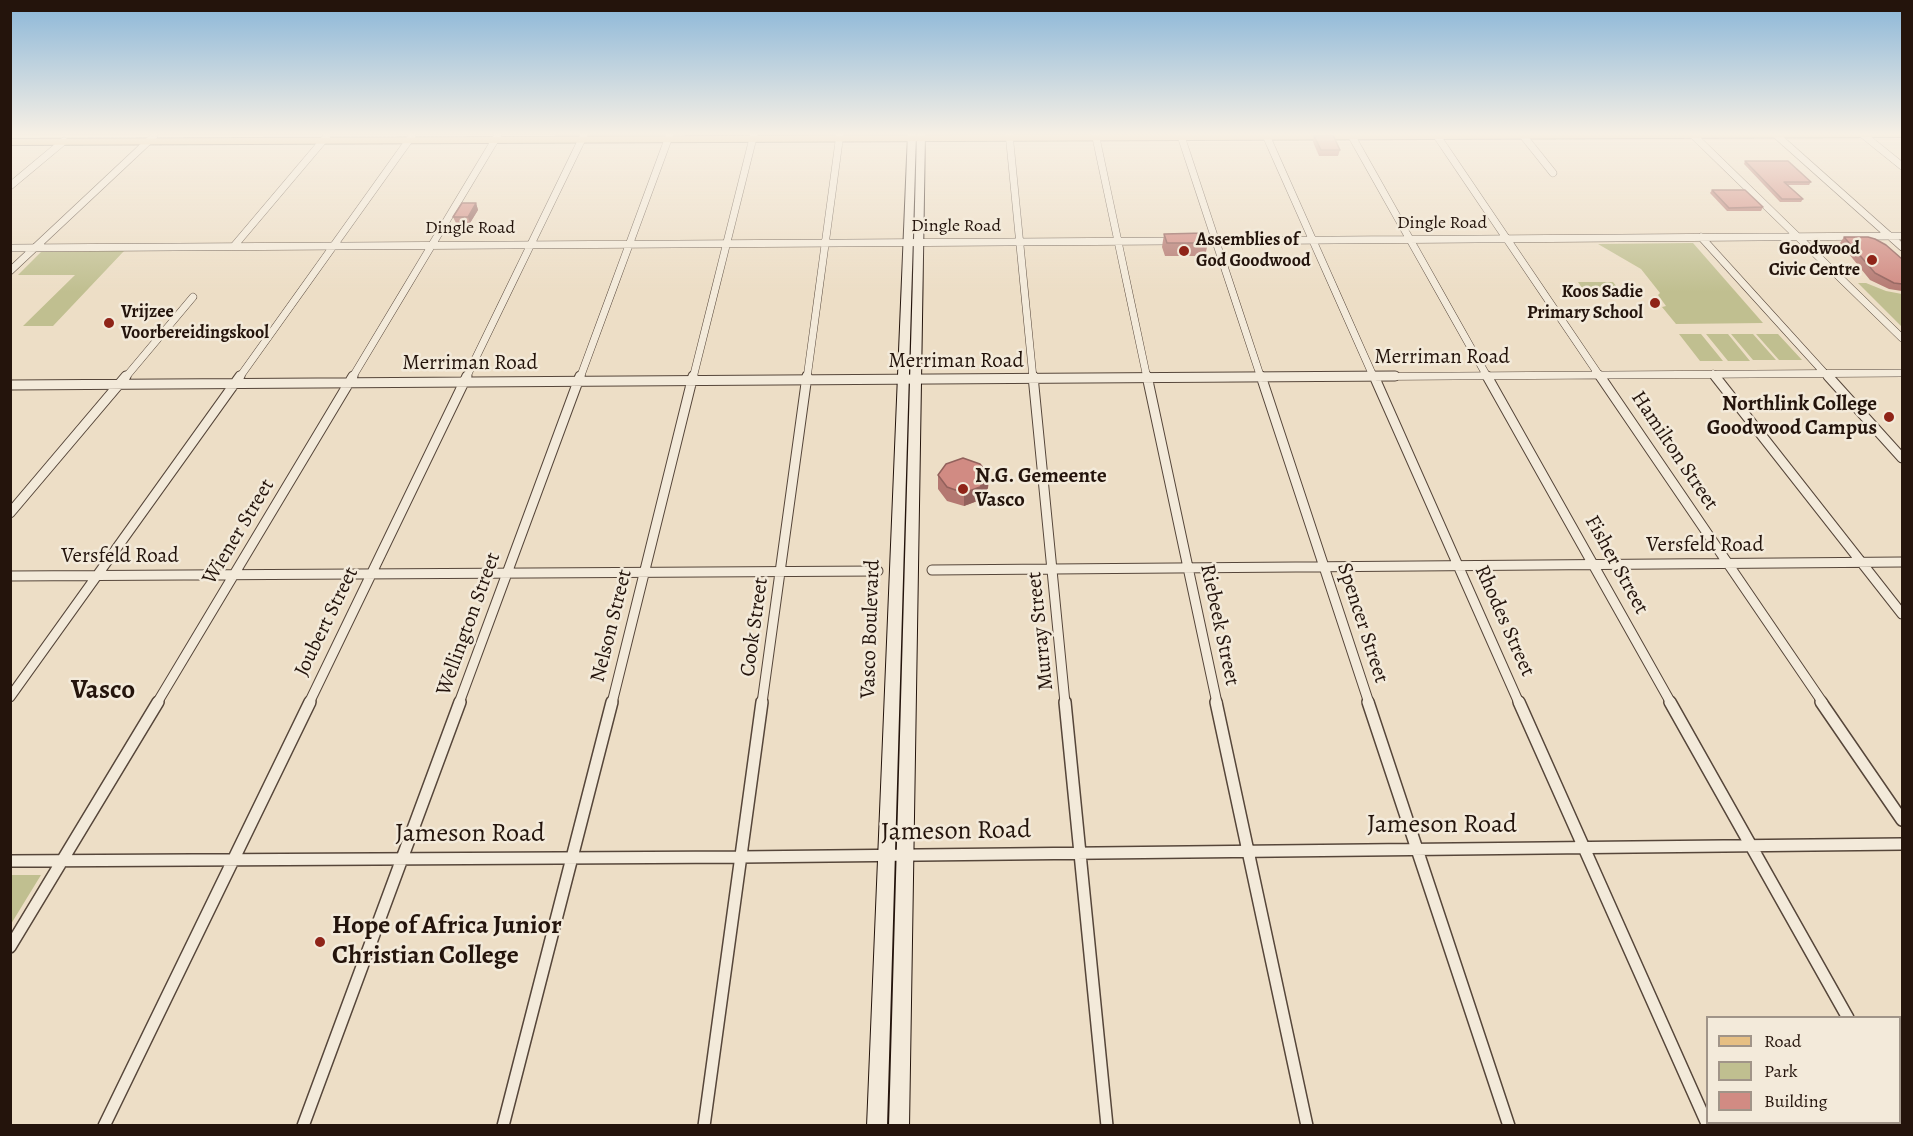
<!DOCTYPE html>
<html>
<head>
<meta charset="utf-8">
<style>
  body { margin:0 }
  #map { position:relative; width:1913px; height:1136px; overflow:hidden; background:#eddec6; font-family:Alegreya,serif }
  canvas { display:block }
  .frame { position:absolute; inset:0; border:12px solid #24140c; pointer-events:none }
  .legend { position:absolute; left:1706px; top:1016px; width:195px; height:108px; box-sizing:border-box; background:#f3eada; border:2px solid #a09488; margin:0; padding:8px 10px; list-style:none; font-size:18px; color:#24140c }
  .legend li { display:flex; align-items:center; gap:12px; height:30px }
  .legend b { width:30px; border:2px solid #a09488 }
</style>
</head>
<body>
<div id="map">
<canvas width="1913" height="1136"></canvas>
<div class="frame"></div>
<ul class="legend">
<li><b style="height:8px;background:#e6bf83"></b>Road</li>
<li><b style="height:16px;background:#c0bf90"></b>Park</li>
<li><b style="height:16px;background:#d18b83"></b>Building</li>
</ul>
</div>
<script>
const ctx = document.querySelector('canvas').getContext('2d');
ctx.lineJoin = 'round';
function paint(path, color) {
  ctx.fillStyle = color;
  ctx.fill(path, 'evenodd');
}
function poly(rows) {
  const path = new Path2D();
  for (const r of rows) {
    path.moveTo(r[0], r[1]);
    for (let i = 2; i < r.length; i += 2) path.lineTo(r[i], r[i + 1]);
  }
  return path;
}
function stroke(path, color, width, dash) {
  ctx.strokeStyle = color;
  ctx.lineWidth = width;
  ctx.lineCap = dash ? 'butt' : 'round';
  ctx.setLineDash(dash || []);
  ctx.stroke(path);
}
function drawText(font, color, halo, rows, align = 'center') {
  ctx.font = font + ' Alegreya,serif';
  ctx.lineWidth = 5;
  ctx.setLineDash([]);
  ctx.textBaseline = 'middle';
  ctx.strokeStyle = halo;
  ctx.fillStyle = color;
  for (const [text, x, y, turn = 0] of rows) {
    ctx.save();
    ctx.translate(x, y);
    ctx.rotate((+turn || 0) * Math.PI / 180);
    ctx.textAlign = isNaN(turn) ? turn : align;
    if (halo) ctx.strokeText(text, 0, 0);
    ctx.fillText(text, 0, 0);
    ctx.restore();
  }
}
const green = poly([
  [1693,243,1763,323,1676,324,1662,307,1666,306,1658,295,1660,293,1641,269,1598,244],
  [124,251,53,326,23,326,75,275,18,275,41,252],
  [1578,282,1613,282,1622,293,1586,294],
  [1858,283,1866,283,1886,291,1902,294,1902,327],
  [1679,334,1701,334,1723,361,1700,361],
  [1706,334,1728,334,1750,361,1728,361],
  [1731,334,1753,334,1776,360,1753,360],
  [1756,334,1778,334,1802,360,1779,360],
  [11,875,41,875,11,924,10,875]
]);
const streetFar2 = poly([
  [1009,133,1033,378],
  [1095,133,1147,378],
  [1180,133,1261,378],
  [1265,133,1374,378],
  [1350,133,1488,378],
  [1435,133,1601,378],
  [1521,133,1553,173],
  [1691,133,1902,338],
  [1774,133,1902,247],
  [1861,133,1902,166],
  [10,186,64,141],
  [1701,237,1829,378],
  [1195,241,1902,236],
  [234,246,327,136],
  [10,248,1175,241],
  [10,271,154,136],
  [1713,374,1716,378],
  [125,378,193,297],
  [239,378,412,136],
  [352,378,498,135],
  [466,378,584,135],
  [580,378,670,134],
  [693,378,754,134],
  [807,378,840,134],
  [1159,378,1902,373]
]);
const streetFar1 = poly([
  [1033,376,1065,703],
  [1147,376,1217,703],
  [1261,376,1369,703],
  [1374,376,1519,703],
  [1487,376,1671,703],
  [1600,376,1823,703],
  [1715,376,1902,614],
  [1828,376,1902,458],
  [10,385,1395,376],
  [10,513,126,376],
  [932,570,1902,562],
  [10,576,878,571],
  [10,697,240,376],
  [157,703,353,376],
  [309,703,467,376],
  [459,703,580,376],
  [612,703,693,376],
  [762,703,807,376]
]);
const street = poly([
  [1065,702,1107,1126],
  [1216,702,1307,1126],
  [1368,702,1509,1126],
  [1519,702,1708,1126],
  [1670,702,1848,1018],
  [1821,702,1902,820],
  [10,861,741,857,1902,844],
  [10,947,158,702],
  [1900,1109,1902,1115],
  [104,1126,310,702],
  [303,1126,460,702],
  [503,1126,612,702],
  [704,1126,762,702]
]);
const secondary = poly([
  [908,133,916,133,887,1126,867,1126,908,133],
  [917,133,925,133,909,1126,889,1126,917,133]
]);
const primary = poly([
  [1489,133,1902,133,1902,137,10,145,10,139,1489,133]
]);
const wall = poly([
  [1314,136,1340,150,1338,156,1319,156,1313,142],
  [1745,161,1811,182,1809,185,1788,185,1803,199,1801,202,1780,202,1744,164],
  [1712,190,1763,207,1761,211,1727,211,1710,193],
  [476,203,478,210,470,223,456,223,453,217],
  [1164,234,1208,243,1205,256,1165,256,1162,247],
  [1844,237,1902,259,1902,291,1889,289,1870,280,1840,243],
  [938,475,989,475,988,488,980,500,964,506,947,501,938,489]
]);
const shadedWall = poly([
  [476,203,478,210,470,223,468,217],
  [989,475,988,488,980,500,964,506,964,493]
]);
const building = poly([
  [1333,135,1340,150,1321,150,1314,136,1333,135],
  [1745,161,1788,161,1811,182,1784,182,1803,199,1782,199,1745,161],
  [1712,190,1745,190,1763,207,1729,208,1712,190],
  [462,203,476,203,468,217,453,217,462,203],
  [1205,233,1208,243,1167,243,1164,234,1205,233],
  [1844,237,1868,237,1875,239,1886,245,1902,259,1902,284,1894,283,1875,273,1844,237],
  [963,458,980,464,989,475,980,487,964,493,947,487,938,475,946,464,963,458]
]);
const markers = [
  [1184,251,6,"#8f2418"],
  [1872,260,6,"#8f2418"],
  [1655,303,6,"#8f2418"],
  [109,323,6,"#8f2418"],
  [1889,417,6,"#8f2418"],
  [963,489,6,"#8f2418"],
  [320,942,6,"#8f2418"]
];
const farStreetnames = [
  ["Dingle Road",1442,224],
  ["Dingle Road",956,227],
  ["Dingle Road",470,229]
];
const farPoinames = [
  ["Assemblies of",1196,241],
  ["God Goodwood",1196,262],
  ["Goodwood",1860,250,"right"],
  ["Civic Centre",1860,271,"right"],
  ["Koos Sadie",1643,293,"right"],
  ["Primary School",1643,314,"right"],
  ["Vrijzee",121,313],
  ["Voorbereidingskool",121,334]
];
const streetNames = [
  ["Merriman Road",1442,358],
  ["Merriman Road",956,362],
  ["Merriman Road",470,364],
  ["Hamilton Street",1674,451,56],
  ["Wiener Street",239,532,-59],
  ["Versfeld Road",1705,546],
  ["Versfeld Road",120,557],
  ["Fisher Street",1616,565,61],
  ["Rhodes Street",1504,621,66],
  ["Joubert Street",327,622,-64],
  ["Spencer Street",1362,623,72],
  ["Wellington Street",469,624,-70],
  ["Riebeek Street",1219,625,78],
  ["Nelson Street",612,626,-76],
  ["Cook Street",755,627,-82],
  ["Vasco Boulevard",871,629,-88],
  ["Murray Street",1041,631,-96]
];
const poiNames = [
  ["Northlink College",1877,405],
  ["Goodwood Campus",1877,429],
  ["N.G. Gemeente",975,477,"left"],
  ["Vasco",975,501,"left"]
];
const nearStreetnames = [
  ["Jameson Road",1442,826],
  ["Jameson Road",956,832,-1],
  ["Jameson Road",470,835]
];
const nearPoinames = [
  ["Hope of Africa Junior",332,927],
  ["Christian College",332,957]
];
const districtNames = [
  ["Vasco",103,691]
];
paint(green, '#c0bf90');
stroke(streetFar2, '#56463a', 8);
stroke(streetFar1, '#56463a', 11);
stroke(street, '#56463a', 14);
stroke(secondary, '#24140c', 2);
stroke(primary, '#24140c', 2);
stroke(streetFar2, '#f3eada', 7);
stroke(streetFar1, '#f3eada', 9);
stroke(street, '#f3eada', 11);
paint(secondary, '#f3eada');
paint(primary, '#e6bf83');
paint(wall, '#b47871');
paint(shadedWall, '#92615c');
paint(building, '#d18b83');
stroke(building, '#92615c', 1.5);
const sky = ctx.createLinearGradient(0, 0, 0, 292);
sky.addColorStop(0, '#8ab6d8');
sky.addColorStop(0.46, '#f7f0e5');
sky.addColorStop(1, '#f7f0e500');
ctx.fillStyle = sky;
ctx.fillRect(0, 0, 1913, 292);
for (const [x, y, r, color] of markers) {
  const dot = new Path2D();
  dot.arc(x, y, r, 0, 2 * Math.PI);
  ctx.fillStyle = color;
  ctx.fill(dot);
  stroke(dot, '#f3eada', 2);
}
drawText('18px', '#24140c', '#f3eada', farStreetnames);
drawText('bold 18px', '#24140c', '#f3eada', farPoinames, 'left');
drawText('21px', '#24140c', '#f3eada', streetNames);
drawText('bold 21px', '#24140c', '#f3eada', poiNames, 'right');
drawText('26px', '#24140c', '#f3eada', nearStreetnames);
drawText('bold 26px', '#24140c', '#f3eada', nearPoinames, 'left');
drawText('bold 27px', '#24140c', '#f3eada', districtNames);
</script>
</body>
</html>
